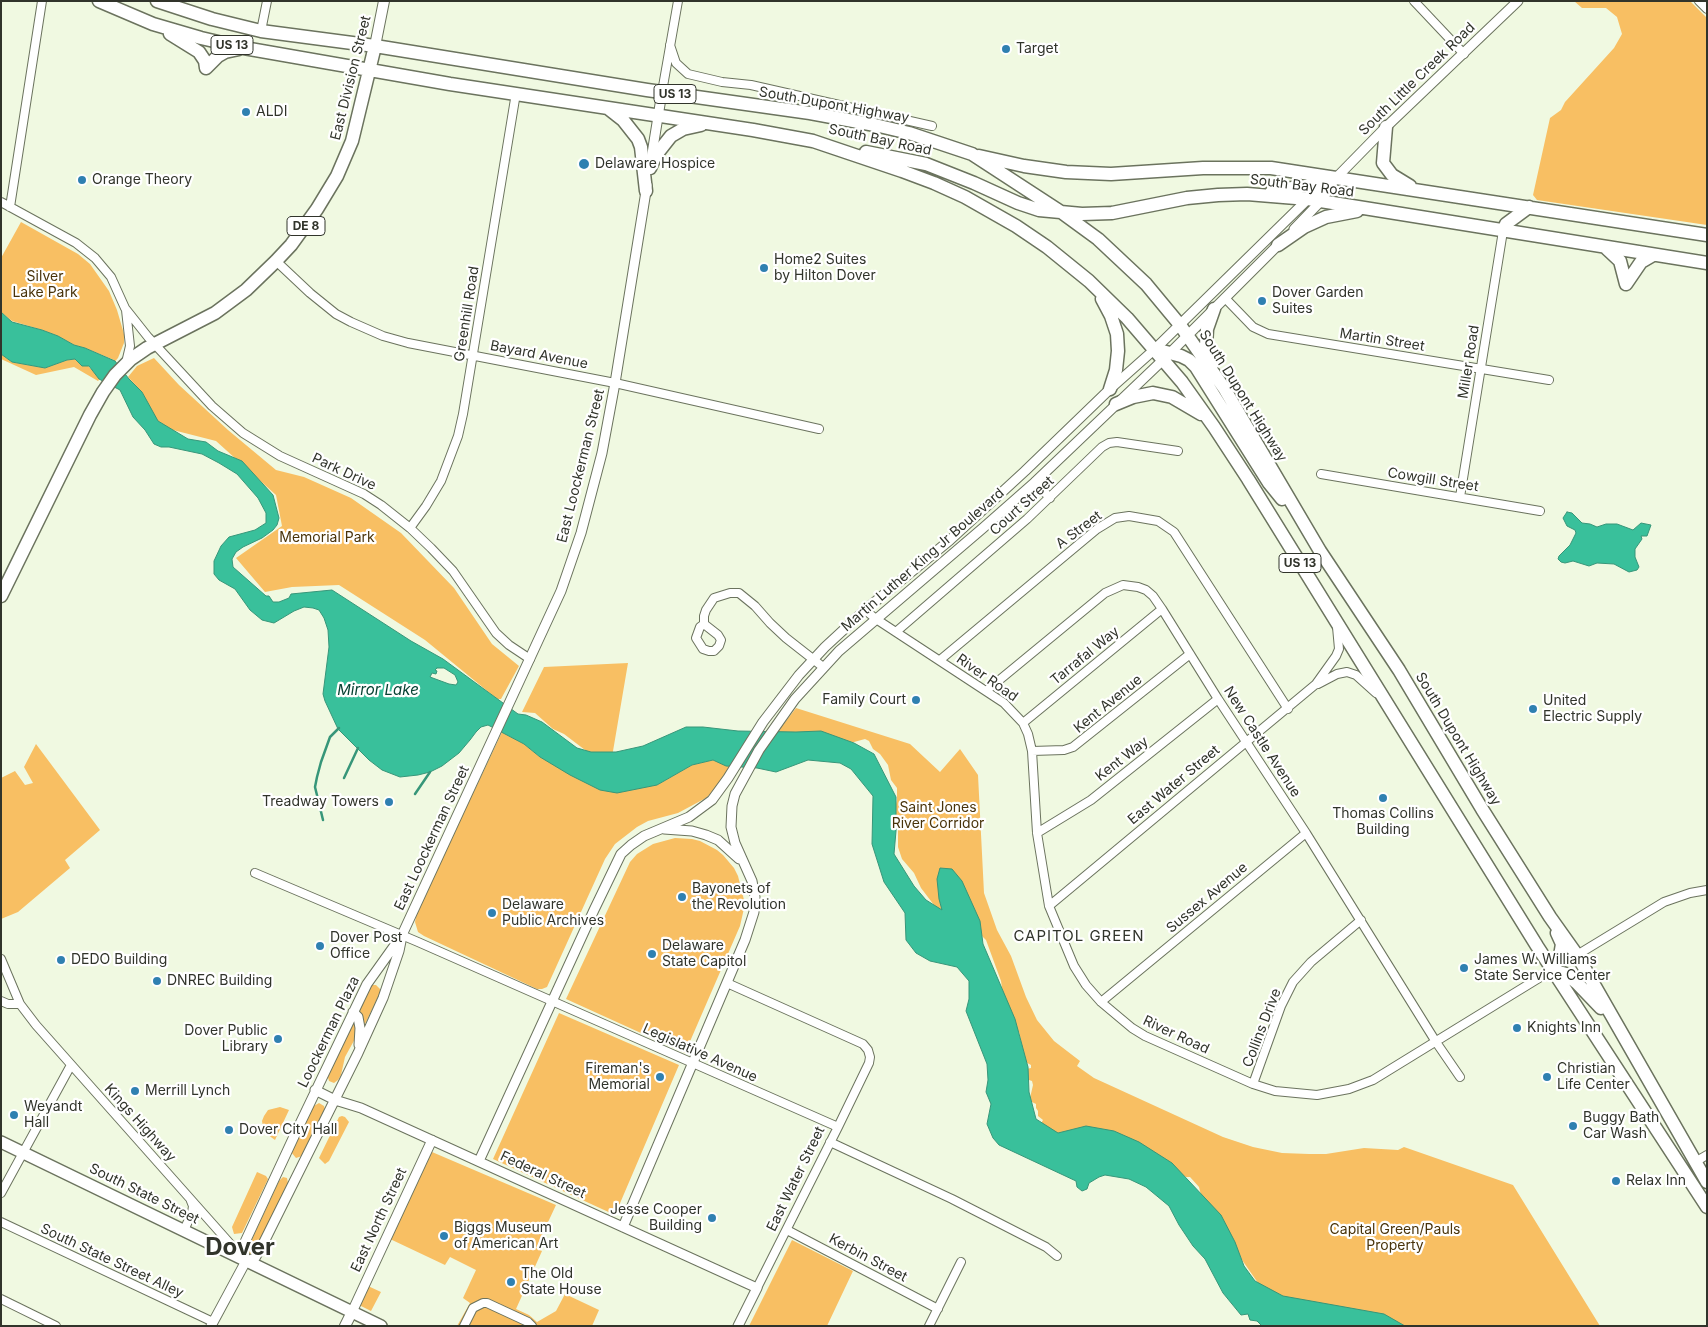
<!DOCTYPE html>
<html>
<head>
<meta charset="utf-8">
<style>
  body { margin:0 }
  #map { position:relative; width:1708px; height:1327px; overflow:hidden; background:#f0f9e1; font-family:Inter,sans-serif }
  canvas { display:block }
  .frame { position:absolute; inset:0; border:2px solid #31342b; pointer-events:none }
</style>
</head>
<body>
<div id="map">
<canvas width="1708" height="1327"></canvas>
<div class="frame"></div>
</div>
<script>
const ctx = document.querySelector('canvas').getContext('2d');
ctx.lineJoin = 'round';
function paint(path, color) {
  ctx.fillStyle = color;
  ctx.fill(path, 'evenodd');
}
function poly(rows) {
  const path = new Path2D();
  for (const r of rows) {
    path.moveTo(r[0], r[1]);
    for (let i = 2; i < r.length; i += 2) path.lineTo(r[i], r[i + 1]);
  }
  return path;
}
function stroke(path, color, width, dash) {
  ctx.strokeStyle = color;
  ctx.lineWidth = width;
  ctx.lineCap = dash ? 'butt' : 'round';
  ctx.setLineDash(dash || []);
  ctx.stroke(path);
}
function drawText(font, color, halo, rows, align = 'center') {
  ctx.font = font + ' Inter,sans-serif';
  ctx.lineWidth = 4.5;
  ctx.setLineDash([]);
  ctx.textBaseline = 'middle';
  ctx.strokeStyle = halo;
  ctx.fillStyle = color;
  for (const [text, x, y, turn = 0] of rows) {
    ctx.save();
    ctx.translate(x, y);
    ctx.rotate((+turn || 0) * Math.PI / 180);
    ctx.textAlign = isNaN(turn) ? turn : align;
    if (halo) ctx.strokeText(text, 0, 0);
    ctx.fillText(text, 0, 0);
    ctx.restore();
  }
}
const green = poly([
  [1574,1,1690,1,1707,18,1707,225,1537,200,1533,195,1550,118,1561,110,1565,102,1614,48,1622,34,1617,17,1606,8,1582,8],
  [21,222,78,254,90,264,109,291,117,310,124,334,124,343,118,358,98,381,74,367,36,375,1,359,1,354,12,362,45,368,67,360,75,359,82,366,88,366,95,373,114,360,85,348,74,345,58,336,42,330,12,321,1,312,1,258],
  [154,358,179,385,228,430,276,470,304,477,351,498,401,533,454,588,492,644,519,666,501,699,497,699,425,640,339,585,292,587,265,592,236,558,282,526,276,495,216,441,169,429,155,419,142,392,128,377,137,366],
  [628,663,612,757,589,753,564,734,553,729,535,713,522,712,544,667],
  [796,708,910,744,940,772,960,749,978,775,984,893,997,930,1011,956,1026,997,1037,1020,1054,1041,1080,1061,1077,1066,1094,1078,1223,1137,1253,1147,1282,1153,1309,1154,1326,1154,1364,1148,1398,1150,1404,1147,1513,1185,1600,1326,1375,1326,1265,1293,1233,1247,1201,1195,1199,1187,1190,1177,1186,1177,1180,1174,1102,1149,1039,1127,1043,1120,1038,1116,1038,1111,1036,1108,1036,1104,1032,1102,1030,1098,1033,1085,1032,1081,1029,1080,1026,1069,1031,1068,1031,1065,1020,1059,1024,1055,1019,1032,1007,1022,1001,981,986,940,980,934,937,909,921,888,914,873,902,859,898,847,898,830,894,812,897,800,897,788,891,780,888,765,880,754,873,749,869,741,865,739,854,742,800,743,776,734],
  [502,732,524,744,540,757,657,785,692,765,713,760,729,766,728,771,713,792,706,798,678,813,648,821,637,827,615,844,605,859,547,987,542,989,537,989,424,936,418,932,415,922,417,912],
  [36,744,100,830,65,860,70,868,18,912,1,919,1,778,15,771,25,785,33,783,24,767],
  [675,838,692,839,700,841,717,850,723,855,734,868,738,876,745,904,740,926,685,1053,566,999,630,862,637,854,653,844],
  [371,985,376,985,380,989,380,993,365,1024,363,1023,358,1013],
  [559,1013,679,1065,615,1215,493,1159],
  [353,1021,356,1024,356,1037,345,1057,341,1075,338,1080,334,1083,329,1081,327,1074],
  [319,1103,324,1106,325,1110,302,1156,296,1158,291,1152,312,1107],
  [280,1107,289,1110,275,1140,264,1132,262,1121,264,1116,268,1110],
  [342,1116,345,1117,349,1122,329,1161,325,1164,319,1158,339,1117],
  [432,1152,556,1205,536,1248,542,1251,516,1309,529,1315,537,1322,556,1311,565,1294,599,1310,592,1326,457,1326,470,1303,463,1298,476,1270,450,1257,445,1265,390,1239],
  [257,1172,266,1176,268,1179,242,1233,234,1234,232,1227],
  [283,1177,287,1178,288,1183,255,1253,251,1254,248,1253,247,1250,279,1181],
  [792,1240,853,1271,827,1326,749,1326],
  [368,1286,381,1292,371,1311,359,1305]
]);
const water = poly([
  [1,312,12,322,42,330,58,336,74,345,85,348,115,361,129,379,142,392,158,421,188,439,206,442,218,451,242,461,273,495,279,518,277,525,273,530,262,538,243,547,236,552,232,559,233,567,266,596,269,596,273,602,279,602,289,598,291,594,332,590,411,641,443,659,518,714,526,715,542,722,577,748,591,752,616,752,643,746,686,727,703,727,738,731,796,732,821,731,854,743,874,754,896,797,896,831,894,854,914,886,926,900,942,910,939,899,937,879,940,868,952,869,962,881,980,921,983,944,1015,1019,1028,1067,1029,1092,1036,1119,1058,1133,1086,1126,1114,1131,1139,1142,1172,1163,1221,1215,1235,1242,1244,1266,1255,1281,1283,1296,1384,1314,1405,1326,1262,1326,1257,1321,1250,1320,1248,1314,1241,1315,1223,1293,1205,1259,1193,1246,1179,1225,1169,1206,1146,1187,1129,1179,1105,1175,1099,1177,1089,1183,1087,1189,1082,1191,1077,1187,1076,1181,999,1145,993,1138,987,1124,991,1104,986,1092,988,1080,987,1064,966,1011,969,999,969,981,957,967,930,961,916,953,906,940,905,913,884,882,872,844,873,796,851,769,840,763,808,760,776,772,757,768,726,766,713,760,692,765,657,785,617,793,600,790,570,775,540,757,524,744,488,725,481,727,476,732,470,740,459,753,442,766,430,772,418,775,400,777,382,770,369,760,338,729,325,701,323,694,329,647,328,630,324,618,319,610,313,608,304,607,294,611,274,623,262,620,250,610,235,589,219,580,214,574,214,561,221,546,229,537,255,530,266,523,266,513,258,498,237,474,219,463,202,454,169,447,161,447,154,444,145,430,133,417,120,390,99,379,89,366,82,366,75,359,67,360,45,368,12,362,1,354,1,312],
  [437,668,444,668,455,675,458,682,456,685,449,684,430,677,432,673,436,674,437,671,435,670,437,668],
  [1567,512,1572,513,1582,523,1590,524,1597,527,1606,524,1617,524,1633,530,1641,523,1651,525,1647,536,1641,536,1642,539,1635,549,1635,557,1639,567,1637,570,1629,572,1614,564,1597,563,1589,566,1573,561,1565,563,1561,562,1558,559,1559,556,1570,545,1576,533,1575,530,1567,526,1563,518,1567,512]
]);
const stream = poly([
  [344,778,358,748],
  [415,794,430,772],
  [323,820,315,787,317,777,321,762,330,737,339,728]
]);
const minor = poly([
  [1414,1,1464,54],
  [1699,1,1707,9],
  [261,31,267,1],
  [670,45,676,63,688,74,722,82,751,85,932,126],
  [662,92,678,1],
  [1,202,76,243,95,258,111,277,125,308,148,337,212,406,243,433,280,456,364,494,381,505,410,528,431,548,453,571,496,633,509,645,530,659],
  [10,207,42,1],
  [276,261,310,293,336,314,351,322,383,336,408,343,615,383,819,429],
  [1225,298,1253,327,1268,334,1549,380],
  [126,363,130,346,126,310],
  [1321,474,1540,511],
  [1035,482,1050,498],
  [1460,497,1503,231],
  [410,528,426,506,441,481,458,436,463,414,516,93],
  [865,610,876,619,1004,703,1023,723,1028,734,1032,751,1037,833,1049,906,1074,966,1086,985,1101,1002,1132,1028,1145,1036,1253,1084,1275,1091,1317,1095,1349,1089,1373,1080,1552,970],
  [704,624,718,635,721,640,719,646,714,651,709,651,703,649,696,638,700,627,704,624,704,616,706,610,714,598,730,593,739,593,755,606,770,623,786,638,823,667],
  [897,631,1027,519,1102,447,1109,443,1117,442,1178,451],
  [940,660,1097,529,1115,518,1129,516,1158,521,1174,532,1288,709],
  [1318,684,1337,674,1347,672,1356,675,1376,693],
  [986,691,1105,593,1123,585,1138,587,1146,590,1153,596,1162,609,1218,699,1306,833,1436,1042,1460,1077],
  [1023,723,1162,609],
  [1032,751,1064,750,1073,747,1190,654],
  [1037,833,1091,800,1218,699],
  [255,873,418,942,838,1127],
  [1049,906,1316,684,1336,656,1339,649,1337,627],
  [1577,955,1664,902,1690,893,1707,890],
  [1,959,20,1004,36,1025,241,1256],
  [727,983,863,1044,868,1050,870,1057,869,1063,838,1127,757,1288],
  [1,1001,8,1004,20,1004],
  [1101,1002,1306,833],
  [1253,1084,1281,1006,1293,982,1311,962,1361,920],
  [830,1142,952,1199,1046,1247,1057,1256],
  [1695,1162,1707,1155],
  [1,1193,71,1065],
  [1,1222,213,1322],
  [184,1230,192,1213,193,1206,191,1201],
  [787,1230,938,1309],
  [1,1299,56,1326],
  [464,1326,473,1308,483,1303,487,1303,528,1322,532,1326],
  [929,1326,961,1262]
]);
const tertiary = poly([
  [651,160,662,92],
  [1294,229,1321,201,1333,182],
  [664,829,692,831,706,835,718,840,739,859],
  [353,1012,358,1017,360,1028,359,1045],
  [315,1090,335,1100,361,1108,757,1288,738,1326],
  [479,1161,594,910,621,854,631,845,644,836,689,817,712,800,728,778,763,722,799,675,825,647,865,610,950,540,1025,471,1110,389,1155,349,1308,199,1336,178,1385,128,1518,1],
  [623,1227,745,940,754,912,755,897,752,881,735,843,731,827,732,806,735,794,759,750,795,699,839,651,983,528,1035,482,1164,359,1281,242],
  [246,1261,243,1250,245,1242,297,1130,367,984,402,935,561,591,581,533,602,453,615,383,647,185],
  [246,1261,255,1258,263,1244,358,1053,383,998,399,951,401,941],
  [352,1312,432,1140],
  [211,1326,246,1261]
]);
const secondary = poly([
  [375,46,384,1],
  [345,1326,352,1312]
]);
const primary = poly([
  [1,1142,381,1326]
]);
const trunk = poly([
  [99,1,153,24,201,38,244,48,450,84,753,130,813,141,902,171,934,183,965,197,1016,226,1047,247,1089,281,1127,318,1182,382,1214,427,1248,479,1537,946,1707,1207],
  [157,1,212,19,261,31,375,46,647,90,810,113,875,125,909,133,972,154,1061,212,1098,239,1146,284,1180,325,1224,388,1320,551,1399,670,1482,809,1550,917,1577,955,1707,1182],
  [170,34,199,52,205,61,206,68],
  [206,68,218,56,225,52,239,49],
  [609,109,623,120,638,139,641,147,646,191],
  [1386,127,1383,163,1392,175,1410,186],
  [866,152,926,164,974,183,1018,203,1039,210,1082,214,1112,213,1187,198,1218,195,1247,194,1308,199,1707,263],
  [979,156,1024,166,1066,172,1111,174,1203,168,1271,168,1707,235],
  [650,168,656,155,671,136,683,129,701,125],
  [1272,191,1306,186,1333,179],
  [1503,231,1506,224,1529,207],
  [1278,245,1304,227,1326,217,1357,211],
  [1605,247,1620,261,1626,284],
  [1626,284,1641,262,1653,255],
  [1102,299,1111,316,1117,334,1118,351,1116,370,1110,389],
  [1155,349,1181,356,1189,360,1196,367,1269,483,1282,499],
  [1213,363,1206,345,1207,329,1214,309],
  [1116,404,1133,397,1153,393,1172,397,1201,414],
  [1,596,90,415,103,392,115,375,131,359,147,348,215,313,246,290,276,261,291,245,317,209,337,176,352,141,375,46],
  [1557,933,1562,944,1560,956,1552,970,1566,974,1577,983,1601,1008]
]);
const markers = [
  [1006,49,5,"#2f80b1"],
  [246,112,5,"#2f80b1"],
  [584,164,6,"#2f80b1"],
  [82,180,5,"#2f80b1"],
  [764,268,5,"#2f80b1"],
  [1262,301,5,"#2f80b1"],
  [916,700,5,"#2f80b1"],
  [1533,709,5,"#2f80b1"],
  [1383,798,5,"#2f80b1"],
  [389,802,5,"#2f80b1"],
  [682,897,5,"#2f80b1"],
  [492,913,5,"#2f80b1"],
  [320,946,5,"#2f80b1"],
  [652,954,5,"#2f80b1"],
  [61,960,5,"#2f80b1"],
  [1464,968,5,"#2f80b1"],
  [157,981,5,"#2f80b1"],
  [1517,1028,5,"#2f80b1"],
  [278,1039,5,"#2f80b1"],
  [660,1077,5,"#2f80b1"],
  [1547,1077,5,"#2f80b1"],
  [135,1091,5,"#2f80b1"],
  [14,1115,5,"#2f80b1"],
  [1573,1126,5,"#2f80b1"],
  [229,1130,5,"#2f80b1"],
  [1616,1181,5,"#2f80b1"],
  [712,1218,5,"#2f80b1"],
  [444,1236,5,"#2f80b1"],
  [511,1282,5,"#2f80b1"]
];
const shields = [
  [232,45,42],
  [675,94,42],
  [306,226,38],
  [1300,563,42]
];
const shieldNames = [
  ["US 13",232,45],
  ["US 13",675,94],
  ["DE 8",306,226],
  ["US 13",1300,563]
];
const poiNames = [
  ["Target",1016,49],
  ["ALDI",256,112],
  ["Delaware Hospice",595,164],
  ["Orange Theory",92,180],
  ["Home2 Suites",774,260],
  ["by Hilton Dover",774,276],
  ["Dover Garden",1272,293],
  ["Suites",1272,309],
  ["Family Court",906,700,"right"],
  ["United",1543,701],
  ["Electric Supply",1543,717],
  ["Treadway Towers",379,802,"right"],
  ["Thomas Collins",1383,814,"center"],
  ["Building",1383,830,"center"],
  ["Bayonets of",692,889],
  ["the Revolution",692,905],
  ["Delaware",502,905],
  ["Public Archives",502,921],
  ["Dover Post",330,938],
  ["Office",330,954],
  ["Delaware",662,946],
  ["State Capitol",662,962],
  ["DEDO Building",71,960],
  ["James W. Williams",1474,960],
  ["State Service Center",1474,976],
  ["DNREC Building",167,981],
  ["Knights Inn",1527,1028],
  ["Dover Public",268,1031,"right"],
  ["Library",268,1047,"right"],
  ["Fireman's",650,1069,"right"],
  ["Memorial",650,1085,"right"],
  ["Christian",1557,1069],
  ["Life Center",1557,1085],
  ["Merrill Lynch",145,1091],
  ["Weyandt",24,1107],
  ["Hall",24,1123],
  ["Buggy Bath",1583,1118],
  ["Car Wash",1583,1134],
  ["Dover City Hall",239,1130],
  ["Relax Inn",1626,1181],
  ["Jesse Cooper",702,1210,"right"],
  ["Building",702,1226,"right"],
  ["Biggs Museum",454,1228],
  ["of American Art",454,1244],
  ["The Old",521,1274],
  ["State House",521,1290]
];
const streetNames = [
  ["East Division Street",351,78,-76],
  ["South Little Creek Road",1417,79,-44],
  ["South Dupont Highway",834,105,10],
  ["South Bay Road",880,140,12],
  ["South Bay Road",1302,186,7],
  ["Greenhill Road",467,314,-81],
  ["Martin Street",1382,340,9],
  ["Bayard Avenue",539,355,11],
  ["Miller Road",1469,362,-81],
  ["South Dupont Highway",1243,396,58],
  ["East Loockerman Street",581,466,-76],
  ["Park Drive",344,472,25],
  ["Cowgill Street",1433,480,9],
  ["Court Street",1022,506,-42],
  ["A Street",1079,530,-37],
  ["Martin Luther King Jr Boulevard",923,560,-41],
  ["Tarrafal Way",1085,656,-39],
  ["River Road",987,678,35],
  ["Kent Avenue",1108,704,-39],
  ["South Dupont Highway",1458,739,59],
  ["New Castle Avenue",1262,742,57],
  ["Kent Way",1122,759,-38],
  ["East Water Street",1174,785,-40],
  ["East Loockerman Street",432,838,-65],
  ["Sussex Avenue",1207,898,-40],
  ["Collins Drive",1262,1028,-69],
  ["Loockerman Plaza",329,1032,-64],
  ["River Road",1176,1035,25],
  ["Legislative Avenue",700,1053,24],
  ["Kings Highway",140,1123,48],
  ["Federal Street",543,1175,25],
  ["East Water Street",796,1179,-64],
  ["South State Street",144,1194,26],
  ["East North Street",379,1220,-65],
  ["Kerbin Street",868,1258,28],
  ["South State Street Alley",112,1261,25]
];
const parkNames = [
  ["Silver",45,277],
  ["Lake Park",45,293],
  ["Memorial Park",327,538],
  ["Saint Jones",938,808],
  ["River Corridor",938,824],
  ["Capital Green/Pauls",1395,1230],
  ["Property",1395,1246]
];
const waterNames = [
  ["Mirror Lake",378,690]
];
const neighbourhoodNames = [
  ["CAPITOL GREEN",1079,936]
];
const townNames = [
  ["Dover",240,1248]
];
paint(green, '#f8bf63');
paint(water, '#39c09b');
stroke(water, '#379679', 1);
stroke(stream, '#379679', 2.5);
stroke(minor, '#6b735e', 10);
stroke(tertiary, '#6b735e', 11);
stroke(secondary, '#6b735e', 12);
stroke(primary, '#6b735e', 14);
stroke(trunk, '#6b735e', 15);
stroke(minor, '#fff', 8);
stroke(tertiary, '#fff', 9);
stroke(secondary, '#fff', 10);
stroke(primary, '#fff', 11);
stroke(trunk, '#fff', 12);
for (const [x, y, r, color] of markers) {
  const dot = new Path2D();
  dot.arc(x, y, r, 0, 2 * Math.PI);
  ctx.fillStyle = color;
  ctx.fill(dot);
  stroke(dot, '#fff', 2);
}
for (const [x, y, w] of shields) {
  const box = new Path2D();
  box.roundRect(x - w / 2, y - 9.5, w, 19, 4);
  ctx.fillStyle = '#fff';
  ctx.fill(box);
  stroke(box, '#31342b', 1);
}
drawText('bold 12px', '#31342b', null, shieldNames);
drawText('14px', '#31342b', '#fff', poiNames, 'left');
drawText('14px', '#31342b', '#fff', streetNames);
drawText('14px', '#49330a', '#fff', parkNames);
drawText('italic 15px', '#074233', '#fff', waterNames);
ctx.letterSpacing = '1px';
drawText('15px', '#31342b', '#fff', neighbourhoodNames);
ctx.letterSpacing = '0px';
drawText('bold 24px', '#31342b', '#fff', townNames);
</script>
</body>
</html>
